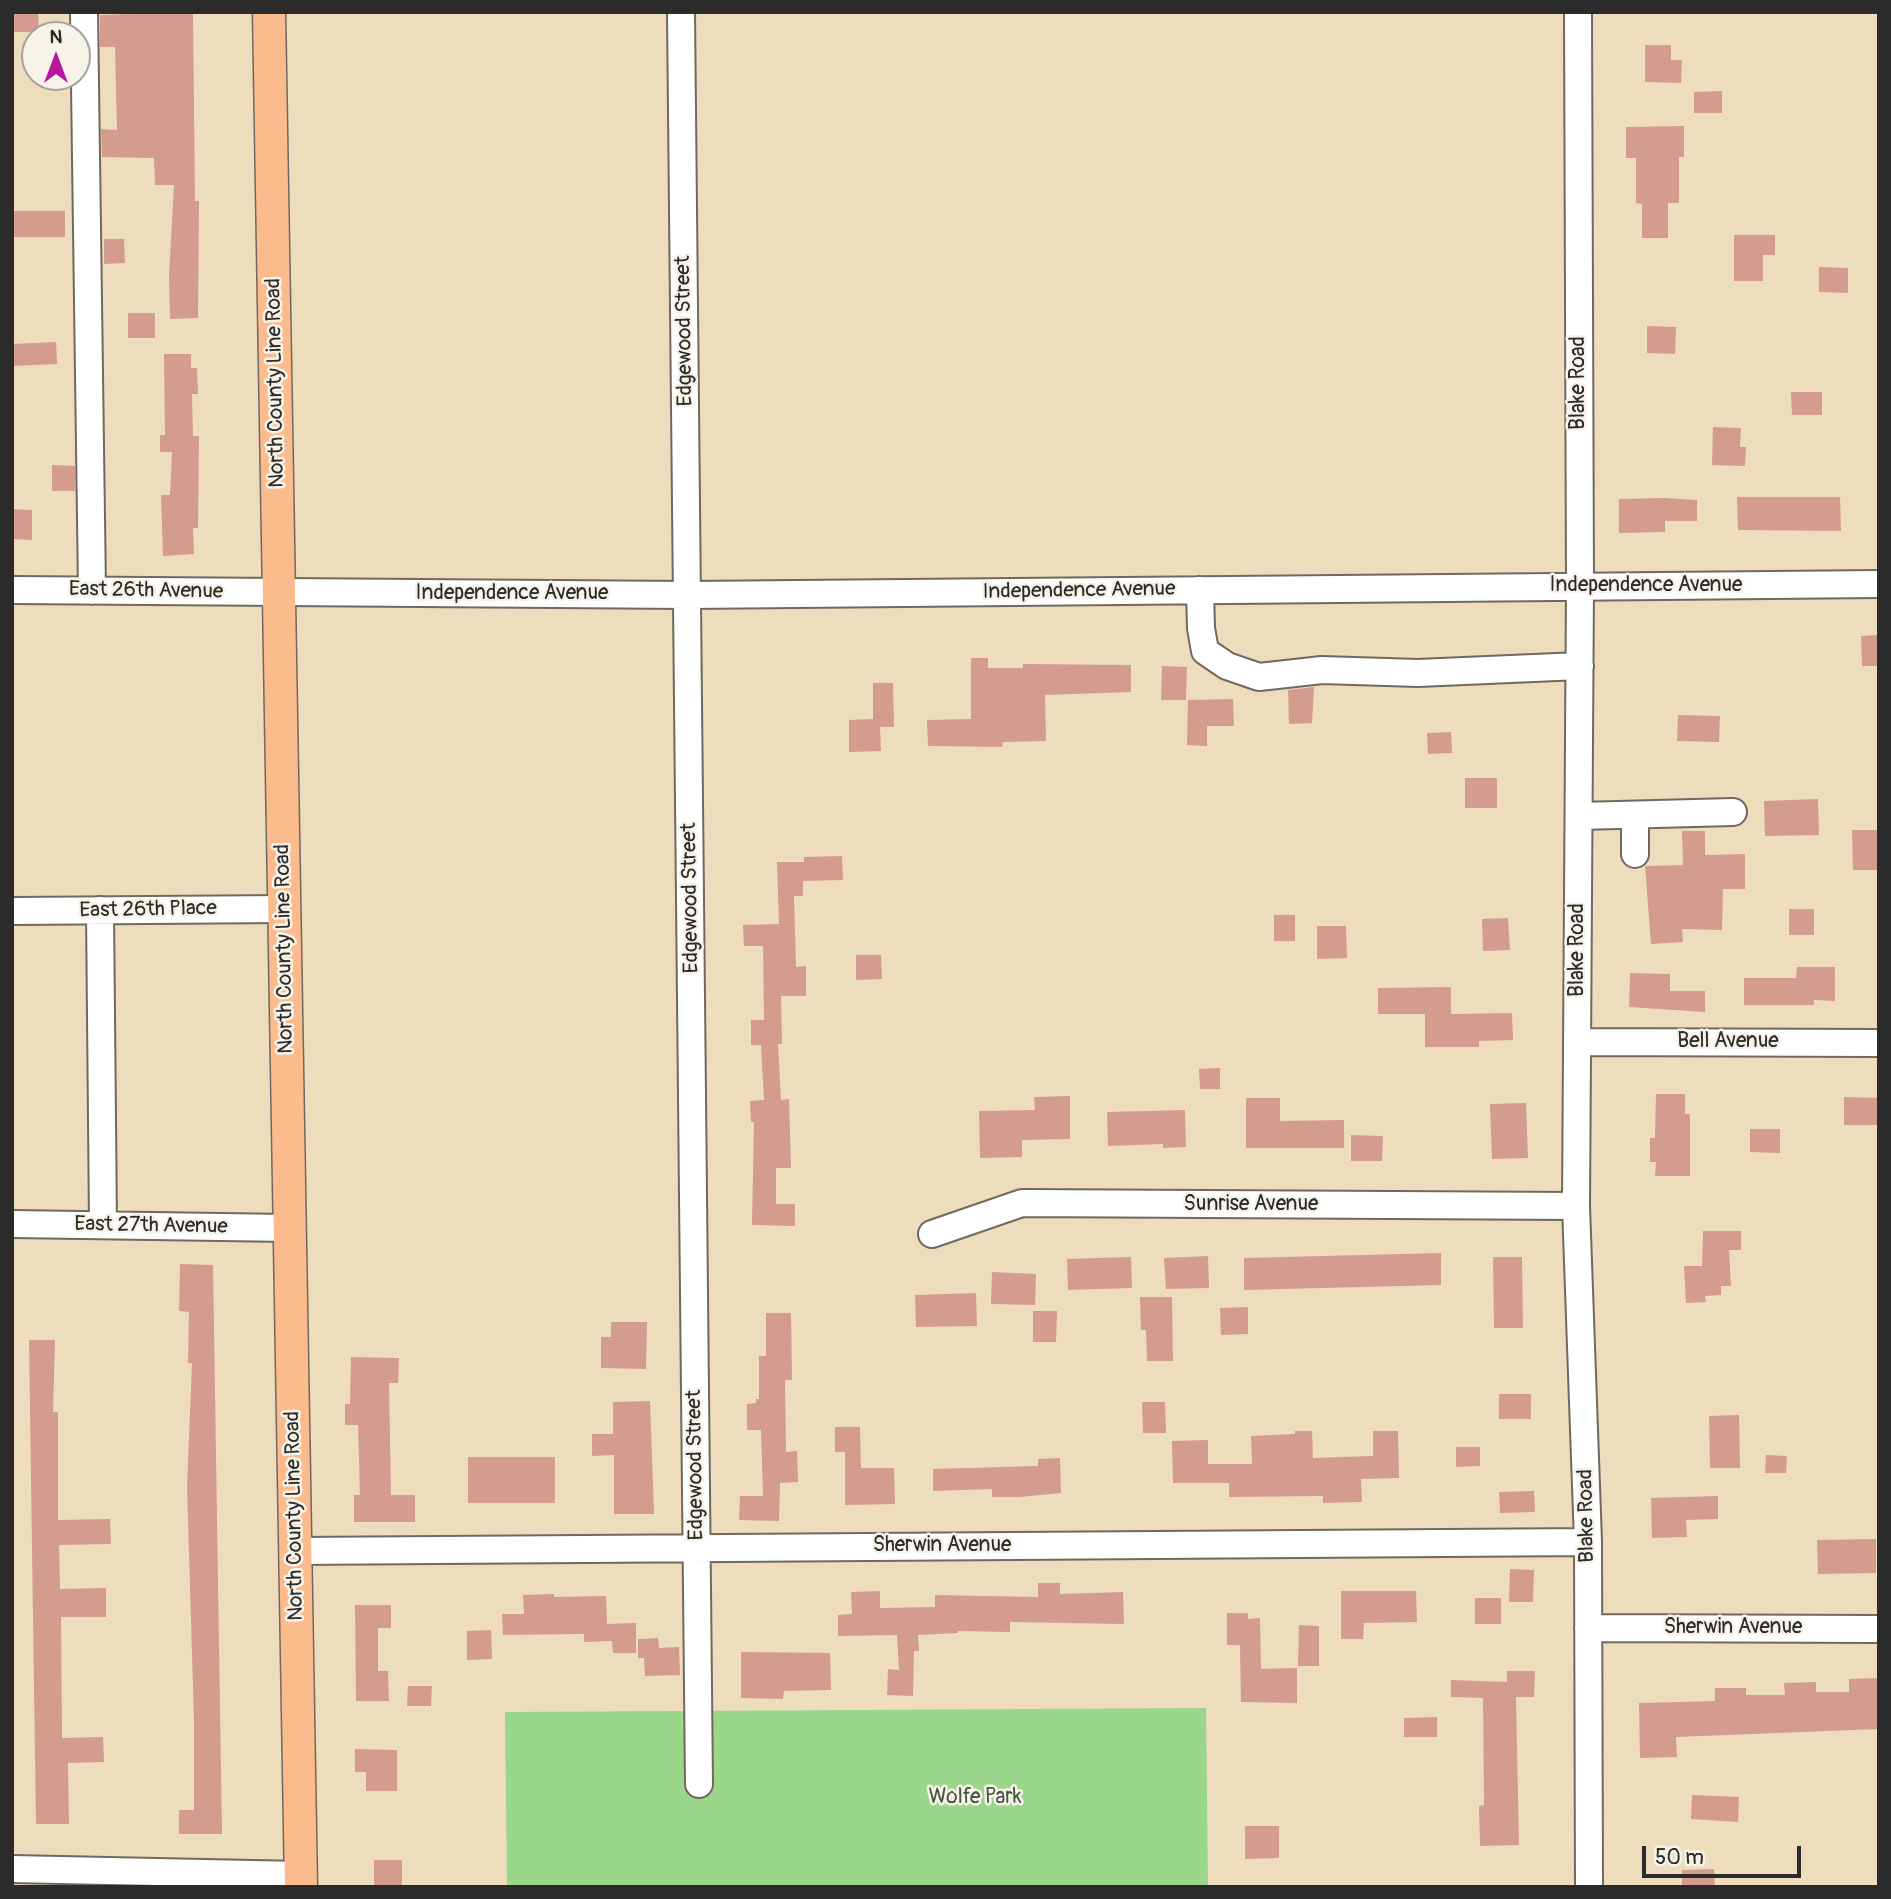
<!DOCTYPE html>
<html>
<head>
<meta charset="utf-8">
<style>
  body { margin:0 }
  #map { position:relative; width:1891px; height:1899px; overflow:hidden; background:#eeddbc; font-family:Pangolin,sans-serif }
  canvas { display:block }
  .frame { position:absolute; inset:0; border:14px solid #2b2b2b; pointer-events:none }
  .north { position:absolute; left:21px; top:21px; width:70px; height:70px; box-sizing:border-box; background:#f7f3e8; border:2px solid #a5a39c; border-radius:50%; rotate:0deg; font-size:19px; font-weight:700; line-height:28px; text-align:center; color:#2b2b2b }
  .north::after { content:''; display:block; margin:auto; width:24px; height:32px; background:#b5179e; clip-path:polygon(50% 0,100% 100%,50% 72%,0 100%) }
  .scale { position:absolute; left:1642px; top:1846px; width:159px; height:32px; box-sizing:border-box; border:4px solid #2b2b2b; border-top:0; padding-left:9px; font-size:21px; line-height:24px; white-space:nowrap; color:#2b2b2b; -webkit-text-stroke:5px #f7f3e8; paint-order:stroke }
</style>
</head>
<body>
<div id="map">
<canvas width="1891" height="1899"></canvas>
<div class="frame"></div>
<div class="north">N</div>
<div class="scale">50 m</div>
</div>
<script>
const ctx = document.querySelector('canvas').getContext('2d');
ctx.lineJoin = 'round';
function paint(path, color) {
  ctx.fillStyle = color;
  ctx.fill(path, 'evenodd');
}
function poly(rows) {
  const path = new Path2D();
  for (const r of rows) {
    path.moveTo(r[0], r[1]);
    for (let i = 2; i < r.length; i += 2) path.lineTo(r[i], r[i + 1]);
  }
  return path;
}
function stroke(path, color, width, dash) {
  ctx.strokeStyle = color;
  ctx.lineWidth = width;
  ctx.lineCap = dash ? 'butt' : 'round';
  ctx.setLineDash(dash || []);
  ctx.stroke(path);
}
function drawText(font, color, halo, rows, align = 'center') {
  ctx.font = font + ' Pangolin,sans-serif';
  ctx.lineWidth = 5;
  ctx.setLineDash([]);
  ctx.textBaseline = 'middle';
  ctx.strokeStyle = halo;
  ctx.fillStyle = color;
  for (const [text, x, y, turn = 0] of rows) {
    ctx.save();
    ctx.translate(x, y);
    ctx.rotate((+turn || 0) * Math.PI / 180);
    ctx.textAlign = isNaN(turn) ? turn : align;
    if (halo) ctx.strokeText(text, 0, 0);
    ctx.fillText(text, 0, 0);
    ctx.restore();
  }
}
const green = poly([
  [1206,1708,1208,1887,507,1887,505,1712]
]);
const building = poly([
  [12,12,38,12,39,32,12,32],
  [193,12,195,201,199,201,198,318,170,319,169,276,174,185,155,185,154,158,102,157,101,129,117,130,115,47,100,47,100,15],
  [1645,45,1671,45,1671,60,1682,60,1681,83,1645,82],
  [1722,91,1722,113,1694,113,1694,92],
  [1684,126,1684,157,1679,157,1679,203,1668,203,1668,238,1642,238,1642,204,1636,203,1636,158,1626,158,1626,127],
  [12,211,65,211,65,237,12,237],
  [1734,235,1775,235,1775,255,1763,255,1763,281,1734,281],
  [104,239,124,239,125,263,104,264],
  [1819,267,1848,268,1848,293,1819,292],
  [128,313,155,313,155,338,128,338],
  [1647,326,1676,327,1675,354,1647,353],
  [56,342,57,364,12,366,12,344],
  [164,354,191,354,191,368,197,368,198,394,192,394,193,436,199,436,198,528,193,528,194,554,163,556,161,495,170,495,172,452,160,452,160,435,165,435],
  [1791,392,1822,392,1822,415,1792,415],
  [1713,427,1741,428,1740,447,1746,447,1745,466,1712,465],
  [52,465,75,466,75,491,52,491],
  [1737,497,1840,497,1841,531,1738,530],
  [1664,498,1697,500,1697,521,1665,521,1665,532,1619,533,1619,499],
  [12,509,32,510,32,540,12,539],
  [1879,635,1879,666,1862,666,1861,636],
  [971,658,988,658,988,668,1023,668,1023,664,1131,665,1131,692,1045,695,1046,741,1003,742,1002,747,928,746,927,720,971,719],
  [1162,666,1187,667,1186,700,1161,700],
  [873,683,893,683,894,727,880,727,881,751,849,752,849,720,873,719],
  [1314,687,1312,723,1289,724,1288,690],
  [1233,699,1234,726,1207,726,1207,746,1187,745,1188,700],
  [1678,715,1720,716,1719,742,1677,741],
  [1451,732,1452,753,1428,754,1427,733],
  [1465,778,1497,778,1497,808,1465,808],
  [1818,799,1819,835,1765,836,1764,801],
  [1852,830,1879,830,1879,870,1853,870],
  [1682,831,1705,831,1705,855,1745,854,1745,889,1723,889,1722,930,1682,929,1683,942,1651,944,1645,866,1683,865],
  [842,856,843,880,803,881,803,896,794,896,796,967,806,966,806,996,781,996,782,1044,778,1044,781,1100,789,1099,791,1168,776,1168,776,1204,795,1204,795,1226,752,1225,754,1122,751,1122,750,1101,764,1100,761,1045,751,1045,751,1020,764,1020,763,946,744,946,743,925,779,924,777,862,804,862,804,857],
  [1789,909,1814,909,1814,935,1789,935],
  [1274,915,1295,915,1295,941,1274,941],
  [1508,918,1510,950,1483,951,1482,919],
  [1317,926,1346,926,1347,958,1317,959],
  [856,955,881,955,882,979,856,980],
  [1797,967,1835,967,1835,1001,1814,1000,1814,1005,1744,1005,1744,978,1796,978],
  [1630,973,1670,974,1670,991,1705,991,1705,1012,1629,1007],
  [1451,987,1451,1014,1512,1013,1513,1040,1479,1041,1479,1047,1425,1047,1425,1014,1378,1014,1378,988],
  [1220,1068,1220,1089,1200,1089,1199,1069],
  [1656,1094,1685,1094,1685,1114,1690,1114,1690,1176,1655,1176,1656,1162,1650,1162,1650,1138,1655,1138],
  [1070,1096,1070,1139,1022,1140,1022,1157,980,1158,979,1111,1035,1110,1034,1097],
  [1844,1097,1879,1098,1879,1125,1844,1125],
  [1246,1098,1280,1098,1280,1121,1344,1120,1344,1148,1246,1148],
  [1526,1103,1528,1158,1492,1159,1490,1104],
  [1185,1110,1186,1147,1163,1148,1163,1144,1108,1146,1107,1112],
  [1750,1129,1780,1129,1780,1153,1750,1152],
  [1351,1135,1383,1136,1382,1161,1351,1161],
  [1703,1231,1741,1231,1741,1250,1729,1250,1731,1286,1721,1286,1721,1295,1705,1296,1706,1302,1686,1303,1684,1266,1702,1266],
  [1441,1253,1441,1285,1244,1290,1244,1258],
  [1208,1256,1209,1288,1166,1289,1164,1258],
  [1131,1257,1132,1288,1068,1290,1067,1259],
  [1493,1257,1522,1257,1523,1328,1494,1328],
  [180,1264,213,1265,222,1834,179,1834,179,1810,194,1810,194,1720,187,1487,192,1363,188,1363,189,1312,179,1311],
  [992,1272,1036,1274,1035,1305,991,1304],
  [976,1293,977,1326,916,1327,915,1295],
  [1140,1297,1172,1297,1173,1361,1147,1361,1146,1330,1141,1330],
  [1248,1307,1248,1334,1221,1335,1220,1308],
  [1033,1311,1057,1311,1056,1342,1033,1342],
  [766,1313,791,1313,792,1380,785,1380,786,1452,797,1451,798,1482,780,1483,779,1521,739,1520,740,1496,763,1496,761,1430,747,1430,747,1404,756,1403,756,1399,759,1399,759,1356,766,1356],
  [611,1322,647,1322,646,1369,601,1368,601,1337,611,1337],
  [29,1340,55,1340,53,1412,58,1412,58,1520,110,1519,111,1544,59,1545,60,1589,106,1588,106,1617,61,1617,62,1738,103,1737,104,1762,68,1763,69,1824,36,1824],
  [351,1357,399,1358,398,1383,389,1383,391,1495,415,1495,415,1522,354,1522,354,1495,360,1495,358,1425,345,1425,345,1404,350,1404],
  [1499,1394,1531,1394,1531,1419,1499,1419],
  [650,1401,654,1514,614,1514,614,1455,592,1456,592,1434,613,1434,613,1402],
  [1142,1402,1165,1402,1166,1433,1143,1433],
  [1739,1415,1740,1468,1710,1468,1709,1416],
  [835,1427,860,1427,861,1468,894,1468,895,1504,845,1505,845,1452,835,1452],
  [1295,1431,1312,1431,1313,1458,1373,1456,1373,1431,1398,1431,1399,1478,1361,1479,1362,1502,1323,1503,1323,1496,1229,1497,1229,1483,1173,1483,1172,1441,1208,1440,1208,1464,1252,1464,1251,1436,1295,1434],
  [1456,1447,1480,1447,1480,1466,1456,1467],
  [1766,1455,1787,1456,1786,1473,1765,1473],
  [468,1457,555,1457,555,1503,468,1503],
  [1060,1458,1061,1493,1020,1497,992,1497,992,1489,933,1491,933,1469,1038,1466,1038,1459],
  [1534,1491,1535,1512,1500,1513,1499,1492],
  [1718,1496,1718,1519,1686,1520,1687,1537,1652,1538,1651,1498],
  [1876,1539,1876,1573,1818,1574,1817,1540],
  [1510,1569,1534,1570,1533,1602,1509,1602],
  [1038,1583,1060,1583,1060,1594,1123,1592,1124,1624,1010,1622,1010,1632,958,1631,958,1633,918,1635,919,1651,914,1651,913,1696,887,1695,888,1669,899,1670,897,1635,838,1636,838,1615,852,1614,851,1592,880,1591,880,1608,935,1607,935,1595,1038,1597],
  [1341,1591,1416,1591,1417,1622,1364,1623,1363,1639,1341,1639],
  [554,1594,554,1597,606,1596,607,1624,636,1623,636,1653,613,1653,612,1641,584,1642,584,1634,503,1635,502,1614,524,1614,523,1595],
  [1475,1598,1501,1598,1501,1624,1475,1624],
  [355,1605,391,1605,391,1628,378,1628,378,1671,388,1671,389,1701,356,1701],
  [1227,1613,1248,1613,1248,1619,1260,1618,1261,1669,1297,1668,1297,1703,1241,1702,1240,1645,1227,1645],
  [1299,1625,1319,1626,1319,1666,1298,1666],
  [491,1630,492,1659,467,1660,467,1631],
  [658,1638,659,1648,679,1647,680,1675,645,1676,644,1658,638,1658,638,1639],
  [741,1652,830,1653,831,1690,784,1691,783,1699,741,1698],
  [1507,1671,1535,1671,1534,1697,1516,1697,1519,1845,1480,1846,1479,1806,1484,1805,1483,1698,1451,1697,1451,1680,1507,1682],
  [1879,1678,1879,1729,1676,1737,1677,1757,1640,1758,1639,1703,1715,1701,1715,1688,1746,1688,1746,1695,1785,1695,1784,1683,1816,1682,1816,1692,1849,1692,1849,1679],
  [408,1686,432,1686,431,1706,407,1706],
  [1437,1717,1437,1737,1404,1737,1404,1718],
  [355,1749,397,1750,397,1791,366,1791,366,1772,355,1772],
  [1692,1795,1739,1797,1738,1822,1691,1819],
  [1245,1826,1279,1826,1279,1858,1245,1859],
  [374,1860,402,1860,402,1887,374,1887],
  [1714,1869,1715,1887,1682,1887,1682,1870]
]);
const minor = poly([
  [84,12,92,591],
  [681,12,699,1784],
  [1578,12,1580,586,1576,1206,1588,1542,1589,1887],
  [12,590,689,595,1879,584],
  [1200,590,1201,628,1205,651,1227,666,1259,677,1322,670,1418,673,1580,666],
  [1579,816,1733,812],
  [1635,854,1635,815],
  [100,910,103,1225],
  [12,911,285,909],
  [1578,1042,1879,1043],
  [12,1224,290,1228],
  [932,1234,1022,1203,1576,1206],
  [296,1551,1588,1542],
  [1588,1628,1879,1629],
  [12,1869,301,1875]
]);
const major = poly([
  [269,12,301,1887]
]);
const streetNames = [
  ["Edgewood Street",685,331,-91],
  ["North County Line Road",276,383,-91],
  ["Blake Road",1579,383,-90],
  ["Independence Avenue",1646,586],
  ["East 26th Avenue",146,591,1],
  ["Independence Avenue",1079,591,-1],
  ["Independence Avenue",512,594],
  ["Edgewood Street",691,898,-91],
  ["East 26th Place",148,910,-1],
  ["North County Line Road",285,949,-91],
  ["Blake Road",1578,950,-90],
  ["Bell Avenue",1728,1042],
  ["Sunrise Avenue",1251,1205],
  ["East 27th Avenue",151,1226,1],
  ["Edgewood Street",696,1465,-91],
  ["North County Line Road",295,1516,-91],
  ["Blake Road",1587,1516,-91],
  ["Sherwin Avenue",942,1546],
  ["Sherwin Avenue",1733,1628]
];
const parkNames = [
  ["Wolfe Park",975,1798]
];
paint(green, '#9ad78b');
paint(building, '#d49b8f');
stroke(minor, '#6f695e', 30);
stroke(major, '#6f695e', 35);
stroke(minor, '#fff', 26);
stroke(major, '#fbbb8c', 32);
drawText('21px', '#2b2b2b', '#f7f3e8', streetNames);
drawText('21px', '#475643', '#f7f3e8', parkNames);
</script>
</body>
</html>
